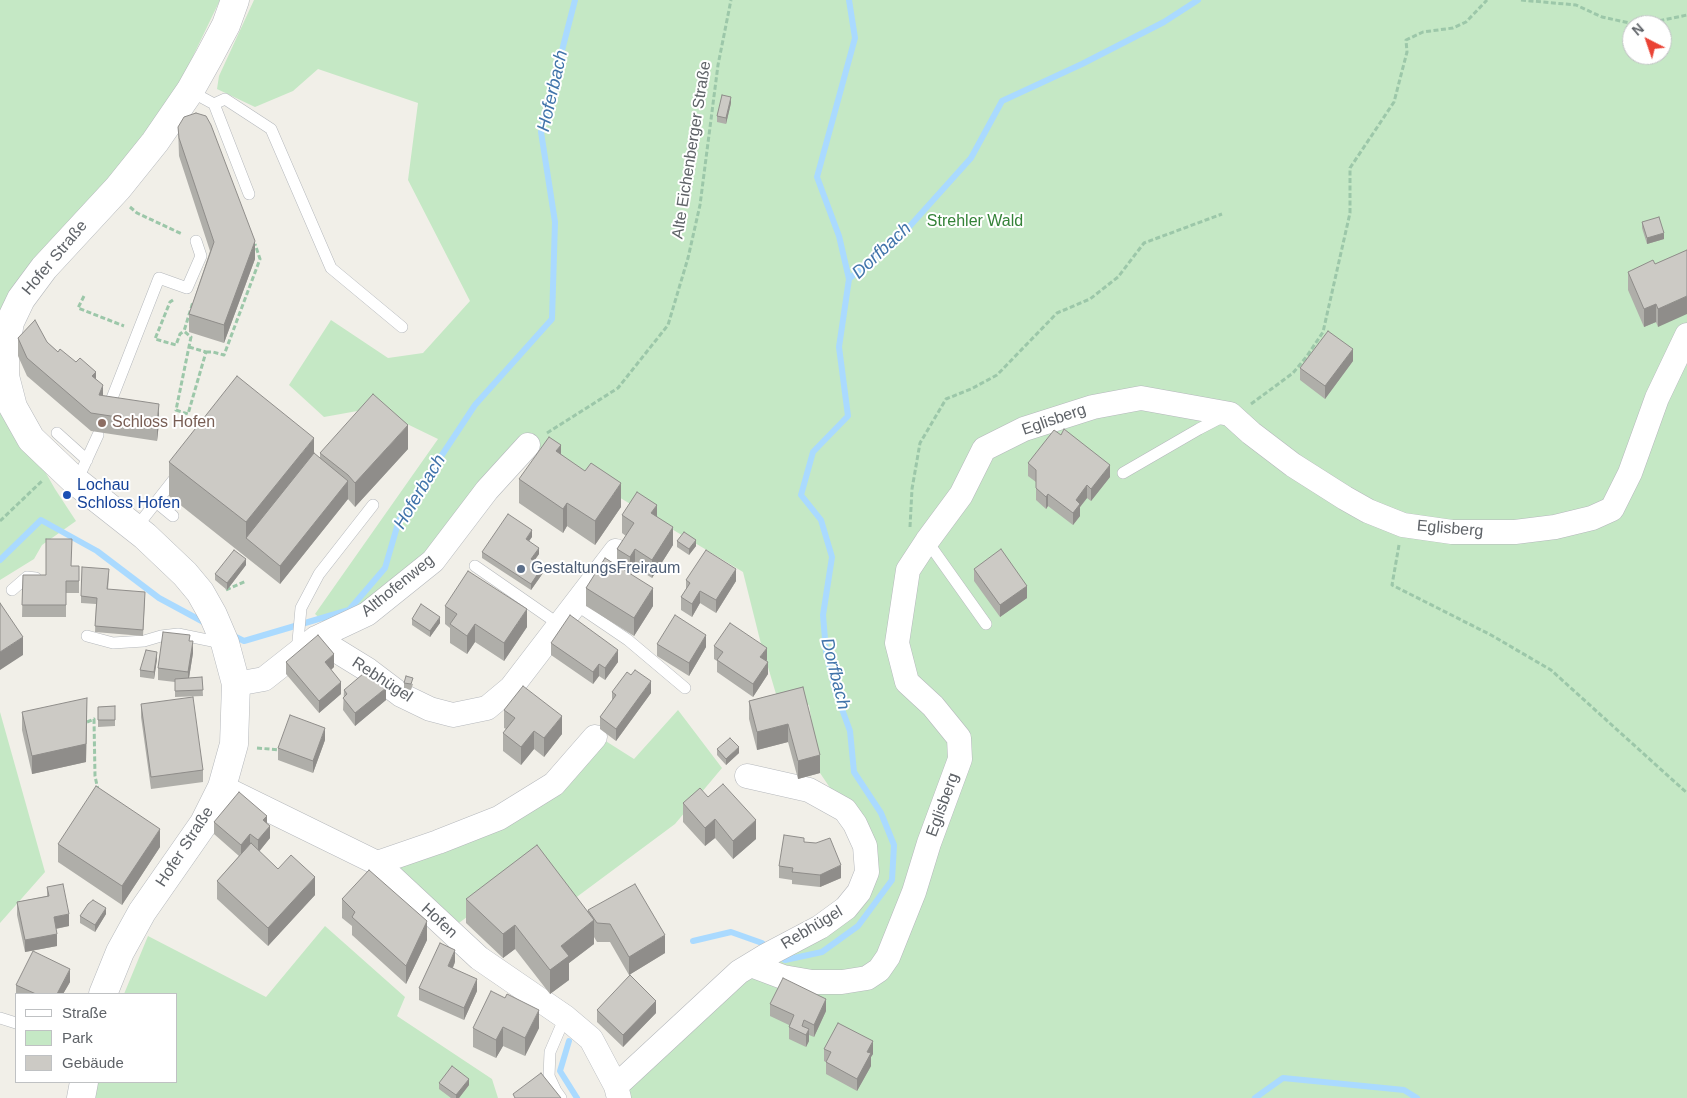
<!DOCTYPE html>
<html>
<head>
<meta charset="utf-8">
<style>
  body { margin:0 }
  #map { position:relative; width:1687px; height:1098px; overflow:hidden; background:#f1efe8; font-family:Helvetica,sans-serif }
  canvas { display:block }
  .legend { position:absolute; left:15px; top:993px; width:162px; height:90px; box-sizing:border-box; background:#fff; border:1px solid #bfc1c3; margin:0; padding:6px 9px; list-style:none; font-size:15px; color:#5f6368 }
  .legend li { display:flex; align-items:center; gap:10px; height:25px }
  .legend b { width:25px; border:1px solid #bfc1c3 }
  .north { position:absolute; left:1622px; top:15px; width:50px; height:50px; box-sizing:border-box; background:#fff; border:1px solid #bfc1c3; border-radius:50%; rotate:319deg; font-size:14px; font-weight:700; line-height:20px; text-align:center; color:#5f6368 }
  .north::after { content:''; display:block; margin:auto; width:18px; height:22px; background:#ea4335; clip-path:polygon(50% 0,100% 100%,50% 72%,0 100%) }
</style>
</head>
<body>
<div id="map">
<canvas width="1687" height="1098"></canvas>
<ul class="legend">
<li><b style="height:6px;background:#fff"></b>Straße</li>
<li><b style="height:14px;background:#c5e8c5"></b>Park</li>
<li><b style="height:14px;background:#cccac5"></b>Gebäude</li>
</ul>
<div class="north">N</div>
</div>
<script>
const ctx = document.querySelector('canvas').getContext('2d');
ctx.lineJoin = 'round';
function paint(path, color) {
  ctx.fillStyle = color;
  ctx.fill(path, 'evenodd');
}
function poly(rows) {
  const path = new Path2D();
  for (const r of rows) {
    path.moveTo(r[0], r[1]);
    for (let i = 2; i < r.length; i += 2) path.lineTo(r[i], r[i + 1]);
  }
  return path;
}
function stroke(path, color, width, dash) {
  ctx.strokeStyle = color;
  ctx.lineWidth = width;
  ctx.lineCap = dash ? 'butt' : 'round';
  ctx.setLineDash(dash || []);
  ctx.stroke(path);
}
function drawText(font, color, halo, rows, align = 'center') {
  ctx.font = font + ' Helvetica,sans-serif';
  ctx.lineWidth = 4;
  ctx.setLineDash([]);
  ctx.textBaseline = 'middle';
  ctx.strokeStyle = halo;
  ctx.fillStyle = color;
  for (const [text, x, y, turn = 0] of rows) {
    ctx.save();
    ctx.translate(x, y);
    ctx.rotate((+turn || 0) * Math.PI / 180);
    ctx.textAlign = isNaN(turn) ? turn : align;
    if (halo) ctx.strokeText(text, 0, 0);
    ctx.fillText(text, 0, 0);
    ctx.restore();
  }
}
const green = poly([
  [0,0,220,0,172,100,0,318],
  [254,0,1687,0,1687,1098,624,1098,623,1092,751,965,820,927,867,872,845,810,820,773,809,705,776,694,760,640,743,572,526,441,431,559,330,627,315,614,438,439,374,408,324,417,289,385,331,320,388,358,423,353,470,301,408,180,418,103,318,69,293,91,255,107,217,89,219,76],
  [1632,25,1662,25,1662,55,1632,55],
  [0,393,55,489,76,521,42,545,34,559,0,580],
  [678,710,722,768,675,824,574,899,539,865,456,925,396,866,550,797,604,740,634,759],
  [0,712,45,872,0,923],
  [325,926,405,997,397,1016,492,1079,498,1098,82,1098,89,1082,176,1082,176,994,124,994,148,936,266,997]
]);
const stream = poly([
  [849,0,855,38,817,177,839,236,849,279],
  [0,560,41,520,97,551,159,598,209,625],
  [232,635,244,641,349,610,385,568,399,520,475,405,552,319,555,222,541,132,575,0],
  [693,941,731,932,762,943,768,948],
  [778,955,785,960,822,952,858,926,892,880,894,845,881,813,854,772,850,731,835,690,826,651,823,615,832,557,821,520,801,495,813,452,848,416,839,347,849,279,909,227,971,158,1002,101,1082,64,1164,22,1198,0],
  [569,1041,560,1071,577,1098],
  [1255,1098,1283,1078,1404,1090,1417,1098]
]);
const path = poly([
  [1521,0,1576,5,1602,17,1639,25,1687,15],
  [130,207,137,213,182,234],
  [84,296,78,308,124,326],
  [173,300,170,302,155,339,176,345,180,334,184,331],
  [189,347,206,352,188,414,176,410,191,337,184,331,193,302],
  [206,352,213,352,224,355,260,259,255,244],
  [1251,404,1293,373,1307,356,1323,332,1350,213,1350,168,1394,102,1407,52,1406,40,1423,32,1453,28,1466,22,1487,0],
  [547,433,618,388,668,325,688,258,700,205,718,65,731,0],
  [0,521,43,480],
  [910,527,912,489,920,443,946,399,971,389,997,375,1057,313,1090,299,1118,277,1144,243,1222,214],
  [1399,545,1392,585,1491,635,1551,670,1687,793],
  [226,590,246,581],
  [87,722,94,719,95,776,98,790],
  [257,748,281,750]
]);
const service = poly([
  [190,91,214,104,249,194],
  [214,104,225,99,271,129,331,268,402,327],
  [107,411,159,278,187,288,201,256,196,241],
  [57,433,87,460],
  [1123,473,1199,429,1224,416],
  [74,479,82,470,98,435],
  [156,502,173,516],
  [135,529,179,473],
  [927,541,986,624],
  [475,566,560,625],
  [12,590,27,577,36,578],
  [575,604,628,640,685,688],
  [87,636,113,643,144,641,161,636,178,634,222,643],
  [297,652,301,608,319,574,373,505],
  [0,1018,16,1023],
  [561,1098,556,1091,549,1076,550,1052,565,1017]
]);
const minor = poly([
  [316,638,368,670,401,695,430,709,453,715,487,708,511,688,616,551],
  [236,684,264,679,316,638,367,614,433,561,487,490,528,445],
  [222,787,377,863,479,958,565,1017,591,1039,616,1086,619,1098],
  [377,863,438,842,499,818,554,784,595,737],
  [751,965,783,977,812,982,842,982,867,978,879,970,888,957,914,892,929,843,960,759,959,738,933,706,907,682,897,643,908,570,927,541,961,495,984,449,1024,429,1093,407,1141,398,1230,414,1251,433,1293,465,1345,498,1368,511,1403,525,1452,532,1515,532,1555,527,1592,518,1612,509,1630,473,1657,398,1687,335],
  [616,1086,739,972,767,955,820,927,846,908,859,892,867,872,865,846,855,824,845,810,809,790,747,776]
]);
const tertiary = poly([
  [103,994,120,952,142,912,204,823,222,787,234,744,236,684,225,643,213,615,200,592,185,574,145,536,74,480,31,439,13,407,5,376,5,350,10,322,21,299,44,268,118,188,155,142,190,91,209,57,226,25,235,0],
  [81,1098,84,1082]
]);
const wall = poly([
  [731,103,726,124,717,122,717,116],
  [178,127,255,259,224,343,189,332,189,314,210,251,179,156],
  [1642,222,1664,239,1647,244,1642,228],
  [1687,250,1658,327,1656,322,1644,327,1628,290,1628,272,1655,264],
  [18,338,47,342,58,352,96,379,103,396,159,423,157,441,91,431,27,376,18,356],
  [1353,361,1325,399,1300,380,1300,368],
  [408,449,355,507,348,499,280,584,169,496,169,462,314,453,320,459,320,453],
  [561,454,621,507,595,545,567,526,563,533,519,503,519,479],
  [1028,463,1110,477,1091,501,1087,498,1080,507,1080,516,1073,525,1048,506,1046,509,1036,500,1036,482,1028,476],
  [622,515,657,516,673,545,652,578,635,567,631,574,653,606,634,636,586,606,586,588,617,565,617,549,626,536,622,533],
  [532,537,529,541,539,554,534,561,543,573,531,590,482,558,482,552],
  [677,541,696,546,689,555,677,547],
  [246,565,227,590,215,580,215,574],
  [72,566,79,566,79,593,66,593,66,617,22,617,23,575,46,575],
  [974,569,1027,598,1000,617,974,581],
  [109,575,108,590,145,598,143,636,95,632,96,604,81,603,81,596],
  [686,580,736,581,716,613,700,603,692,617,681,610,681,597,686,590],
  [445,606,527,627,504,661,475,642,467,654,450,643,450,628,445,624],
  [412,619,440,623,430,637,412,625],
  [190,641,193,653,189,678,202,677,203,696,175,697,175,682,158,680,158,668],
  [551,643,618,662,605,680,599,676,593,684,551,655],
  [657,644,706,647,689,676,657,656],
  [714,646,767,660,766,661,768,674,753,697,717,672,717,661,714,659],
  [157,659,154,679,140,677,140,670],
  [286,662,334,667,331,670,341,694,319,713,286,674],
  [404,683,413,684,411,690,404,689],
  [803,687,820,773,798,779,788,742,757,750,749,719,749,701],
  [344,690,386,700,355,726,343,710],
  [612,692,651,693,616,741,600,729,600,717,612,701],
  [141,704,203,770,203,782,151,789,141,717],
  [115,706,115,726,98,727,98,707],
  [504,710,562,734,544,757,534,749,521,765,503,751,503,733,506,729,504,728],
  [22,712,87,716,86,762,32,774,22,730],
  [325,740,313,773,278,760,278,748],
  [717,749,739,753,726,765,717,755],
  [708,797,756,839,733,859,715,838,705,846,683,822,683,803],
  [214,822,267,823,270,838,259,851,278,869,315,895,268,946,217,899,217,881,239,856,214,834],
  [804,842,841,878,820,887,792,884,792,880,779,878,779,866],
  [58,844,160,847,122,905,58,862],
  [47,887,69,926,56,929,57,946,25,952,17,915,17,902,47,896],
  [342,899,427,940,406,984,352,935,352,926,342,918],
  [466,899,588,912,588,910,665,953,629,975,610,942,597,942,594,937,594,944,569,963,569,980,550,994,515,949,503,958,466,923],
  [106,914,95,932,80,923,80,916],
  [455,962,453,968,477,991,464,1020,419,1000,419,988],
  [70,982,63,994,16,994,16,997,16,985],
  [505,998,539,1028,525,1056,503,1046,496,1058,473,1047,473,1028],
  [770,1004,826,1011,814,1037,809,1035,809,1041,806,1047,789,1039,789,1025,770,1016],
  [597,1010,656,1013,623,1047,597,1022],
  [824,1049,873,1054,871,1057,871,1066,857,1091,826,1074,826,1062,824,1061],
  [439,1083,469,1085,459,1098,451,1098,439,1089]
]);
const shadedWall = poly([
  [731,97,731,103,726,124,726,118],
  [1664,233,1664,239,1647,244,1647,238],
  [255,241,255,259,224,343,224,325],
  [1687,296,1687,314,1658,327,1658,309],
  [1656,304,1656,322,1644,327,1644,309],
  [1353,349,1353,361,1325,399,1325,386],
  [96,372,96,390,92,376],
  [103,385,103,403,99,395],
  [159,404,159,423,157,441,157,423],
  [408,425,408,449,355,507,355,483],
  [314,438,314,472,246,538,246,522],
  [561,445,561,469,556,451],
  [1110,465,1110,477,1091,501,1091,489],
  [348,481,348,499,280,584,280,566],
  [621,483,621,507,595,545,595,521],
  [1087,485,1087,498,1080,507,1080,516,1073,525,1073,513,1076,500],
  [1048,494,1048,506,1046,509,1046,497],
  [567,503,567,526,563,533,563,509],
  [657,505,657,523,651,513],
  [673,527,673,545,652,578,652,560],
  [532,530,532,537,526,545,526,539],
  [696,540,696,546,689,555,689,549],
  [539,548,539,554,531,565,531,559],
  [635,549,635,567,630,575,630,557],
  [246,559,246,565,227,590,227,583],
  [543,566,543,573,531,590,531,584],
  [736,569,736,581,716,613,716,600],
  [1027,586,1027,598,1000,617,1000,605],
  [653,588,653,606,634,636,634,618],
  [700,591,700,603,692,617,692,604],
  [527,609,527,627,504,661,504,643],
  [440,617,440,623,430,637,430,631],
  [475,624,475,642,467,654,467,636],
  [706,635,706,647,689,676,689,663],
  [23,637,23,655,0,670,0,652],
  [193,641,193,653,188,684,188,672],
  [767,648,767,660,760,669,760,657],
  [618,650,618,662,605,680,605,668],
  [157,652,157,659,154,679,154,672],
  [334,654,334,667,325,675,325,662],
  [768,662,768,674,753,697,753,684],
  [599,664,599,676,593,684,593,672],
  [651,681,651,693,616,741,616,729],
  [341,682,341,694,319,713,319,701],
  [386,688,386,700,355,726,355,713],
  [87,698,86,762,32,774,32,756],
  [562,716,562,734,544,757,544,738],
  [788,724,788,742,757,750,757,732],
  [325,728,325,740,313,773,313,761],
  [534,731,534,749,521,765,521,747],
  [739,747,739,753,726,765,726,759],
  [820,755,820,773,798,779,798,761],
  [267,816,267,828,263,820],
  [715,819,715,838,705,846,705,828],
  [756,820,756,839,733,859,733,841],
  [270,826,270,838,258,853,258,840],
  [160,829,160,847,122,905,122,886],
  [250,834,250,846,241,857,241,845],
  [841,865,841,878,820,887,820,875],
  [315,877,315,895,268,946,268,928],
  [106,908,106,914,95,932,95,925],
  [69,914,69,926,54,929,54,917],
  [594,920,594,944,569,963,569,980,550,994,550,970,561,946],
  [427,921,427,940,406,984,406,966],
  [515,925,515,949,503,958,503,934],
  [57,934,57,946,25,952,25,940],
  [665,935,665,953,629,975,629,957],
  [455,950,455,962,448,978,448,966],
  [70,969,70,982,63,994,57,994],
  [477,979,477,991,464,1020,464,1008],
  [826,999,826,1011,814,1037,814,1025],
  [656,1001,656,1013,623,1047,623,1035],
  [539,1010,539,1028,525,1056,525,1038],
  [503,1027,503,1046,496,1058,496,1040],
  [809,1029,809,1041,806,1047,806,1035],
  [873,1041,873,1054,871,1057,871,1066,857,1091,857,1079,867,1052],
  [469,1079,469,1085,459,1098,456,1098,456,1095]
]);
const building = poly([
  [722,95,731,97,726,118,717,116,722,95],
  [196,113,206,116,211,125,255,241,224,325,189,314,214,242,179,138,178,127,184,117,196,113],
  [1659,217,1664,233,1647,238,1642,222,1659,217],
  [1687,250,1687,296,1658,309,1656,304,1644,309,1628,272,1653,260,1655,264,1687,250],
  [35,320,47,342,58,352,60,349,76,362,80,358,96,372,92,376,103,385,99,395,159,404,157,423,91,413,27,358,18,338,35,320],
  [1328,331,1353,349,1325,386,1300,368,1328,331],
  [237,376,314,438,246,522,169,462,237,376],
  [373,394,408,425,355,483,348,475,320,453,373,394],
  [1064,429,1110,465,1091,489,1087,485,1076,500,1080,504,1073,513,1048,494,1046,497,1036,488,1036,470,1028,463,1054,430,1061,435,1064,429],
  [549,437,561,445,556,451,585,471,591,463,621,483,595,521,567,503,563,509,519,479,549,437],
  [314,453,348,481,280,566,246,538,314,453],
  [637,492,657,505,651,513,673,527,652,560,635,549,630,557,617,549,634,523,622,515,637,492],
  [508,514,532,530,526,539,539,548,531,559,543,566,531,584,482,552,508,514],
  [684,532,696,540,689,549,677,541,684,532],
  [46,539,72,539,71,566,79,566,79,581,66,581,66,605,22,605,23,575,46,575,46,539],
  [1001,549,1027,586,1000,605,974,569,1001,549],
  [234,550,246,559,227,583,215,574,234,550],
  [706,550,736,569,716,600,700,591,692,604,681,597,690,583,686,580,706,550],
  [605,558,653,588,634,618,586,588,605,558],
  [82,567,109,569,107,589,145,592,143,630,95,626,97,598,81,596,82,567],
  [468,571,527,609,504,643,475,624,467,636,450,624,457,614,445,606,468,571],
  [0,603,23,637,0,652,0,603],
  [421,604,440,617,430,631,412,619,421,604],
  [570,615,618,650,605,668,599,664,593,672,551,643,570,615],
  [675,615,706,635,689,663,657,644,675,615],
  [730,623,767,648,760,657,768,662,753,684,717,660,723,652,714,646,730,623],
  [163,632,190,635,189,641,193,641,188,672,158,668,163,632],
  [318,635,334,654,325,662,341,682,319,701,286,662,318,635],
  [146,650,157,652,154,672,140,670,146,650],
  [370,668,386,688,355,713,343,698,347,694,344,690,370,668],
  [635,670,651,681,616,729,600,717,616,695,612,692,627,672,631,675,635,670],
  [406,676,413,678,411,684,404,683,406,676],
  [202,677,203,690,175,691,175,679,202,677],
  [523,686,562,716,544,738,534,731,521,747,503,733,515,718,504,710,523,686],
  [803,687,820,755,798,761,788,724,757,732,749,701,803,687],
  [193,697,203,770,151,777,141,704,193,697],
  [87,698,86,744,32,756,22,712,87,698],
  [115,706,115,720,98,720,98,707,115,706],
  [290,715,325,728,313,761,278,748,290,715],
  [730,738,739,747,726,759,717,749,730,738],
  [723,784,756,820,733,841,715,819,705,828,683,803,700,788,708,797,723,784],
  [96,786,160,829,122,886,58,844,96,786],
  [239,792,267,816,263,820,270,826,258,840,250,834,241,845,214,822,239,792],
  [784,835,804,838,804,842,816,843,830,838,841,865,820,875,792,872,793,868,779,866,784,835],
  [251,843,278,869,291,855,315,877,268,928,217,881,251,843],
  [537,845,594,920,561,946,569,956,550,970,515,925,503,934,466,899,537,845],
  [369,870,427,921,406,966,352,917,355,912,342,899,369,870],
  [63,884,69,914,54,917,57,934,25,940,17,902,49,896,47,887,63,884],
  [635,884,665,935,629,957,610,924,597,923,588,910,635,884],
  [93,900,106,908,95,925,80,916,88,904,93,900],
  [440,943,455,950,448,966,477,979,464,1008,419,988,440,943],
  [33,951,70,969,57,994,36,994,16,985,33,951],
  [630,975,656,1001,623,1035,597,1010,630,975],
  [783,978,826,999,814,1025,804,1020,802,1026,809,1029,806,1035,789,1027,794,1015,770,1004,783,978],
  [491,991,505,998,507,994,539,1010,525,1038,503,1027,496,1040,473,1028,491,991],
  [838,1023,873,1041,867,1052,871,1053,857,1079,826,1062,831,1052,824,1049,838,1023],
  [452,1066,469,1079,456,1095,439,1083,452,1066],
  [541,1073,561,1098,515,1098,513,1094,541,1073]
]);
const markers = [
  [102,423,5,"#8d6e63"],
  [67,495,5,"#1a4fb4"],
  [521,569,5,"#5c6f8a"]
];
const streetNames = [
  ["Alte Eichenberger Straße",692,150,-81],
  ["Hofer Straße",55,258,-50],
  ["Eglisberg",1054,420,-19],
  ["Eglisberg",1450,529,5],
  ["Althofenweg",398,586,-39],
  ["Rebhügel",382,680,33],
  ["Eglisberg",943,805,-70],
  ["Hofer Straße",185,847,-57],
  ["Hofen",439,921,43],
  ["Rebhügel",812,928,-31]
];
const parkNames = [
  ["Strehler Wald",975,222]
];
const educationNames = [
  ["Schloss Hofen",112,423]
];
const transitNames = [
  ["Lochau",77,486],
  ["Schloss Hofen",77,504]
];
const serviceNames = [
  ["GestaltungsFreiraum",531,569]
];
const waterNames = [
  ["Hoferbach",553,91,-77],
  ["Dorfbach",882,251,-43],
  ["Hoferbach",420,492,-59],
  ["Dorfbach",835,674,76]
];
paint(green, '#c5e8c5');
stroke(stream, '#aadaff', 6);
stroke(service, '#b5b8bc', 12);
stroke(minor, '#b5b8bc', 25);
stroke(tertiary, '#b5b8bc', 29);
stroke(path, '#9cc7a9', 3, [5, 2.5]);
stroke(service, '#fff', 11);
stroke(minor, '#fff', 24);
stroke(tertiary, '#fff', 28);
paint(wall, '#afaea9');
paint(shadedWall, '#8f8d8a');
paint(building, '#cccac5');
stroke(building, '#8f8d8a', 1);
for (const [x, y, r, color] of markers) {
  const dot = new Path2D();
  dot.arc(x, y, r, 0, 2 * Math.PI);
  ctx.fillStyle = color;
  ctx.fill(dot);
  stroke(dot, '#fff', 2);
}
drawText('16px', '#5f6368', '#fff', streetNames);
drawText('16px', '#348238', '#fff', parkNames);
drawText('16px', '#785e54', '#fff', educationNames, 'left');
drawText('16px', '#164399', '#fff', transitNames, 'left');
drawText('16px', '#4e5e75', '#fff', serviceNames, 'left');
drawText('italic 18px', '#4174aa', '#fff', waterNames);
</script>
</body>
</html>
